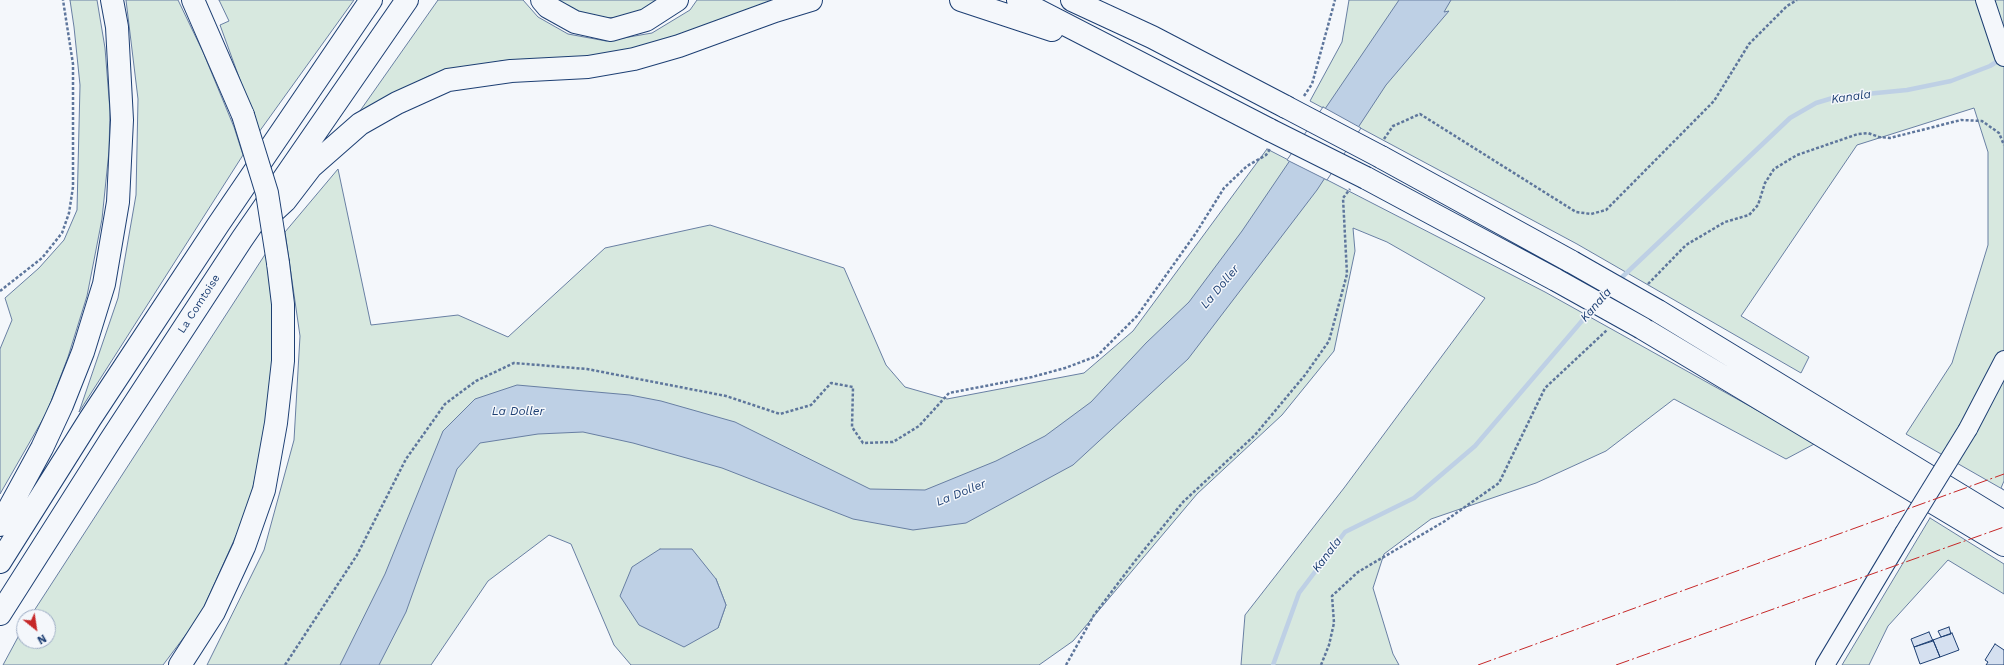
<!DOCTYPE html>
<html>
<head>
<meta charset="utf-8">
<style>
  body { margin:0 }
  #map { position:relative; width:2004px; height:665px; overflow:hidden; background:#f4f7fb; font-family:"Work Sans",sans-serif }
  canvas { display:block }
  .north { position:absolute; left:16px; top:609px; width:40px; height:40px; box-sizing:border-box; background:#f4f7fb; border:1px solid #9eadc5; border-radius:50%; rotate:150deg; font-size:11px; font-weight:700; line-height:16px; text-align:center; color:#1d3f73 }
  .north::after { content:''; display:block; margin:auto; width:14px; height:18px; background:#c62828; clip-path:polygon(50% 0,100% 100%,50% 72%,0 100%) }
</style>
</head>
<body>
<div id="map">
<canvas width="2004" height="665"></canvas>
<div class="north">N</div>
</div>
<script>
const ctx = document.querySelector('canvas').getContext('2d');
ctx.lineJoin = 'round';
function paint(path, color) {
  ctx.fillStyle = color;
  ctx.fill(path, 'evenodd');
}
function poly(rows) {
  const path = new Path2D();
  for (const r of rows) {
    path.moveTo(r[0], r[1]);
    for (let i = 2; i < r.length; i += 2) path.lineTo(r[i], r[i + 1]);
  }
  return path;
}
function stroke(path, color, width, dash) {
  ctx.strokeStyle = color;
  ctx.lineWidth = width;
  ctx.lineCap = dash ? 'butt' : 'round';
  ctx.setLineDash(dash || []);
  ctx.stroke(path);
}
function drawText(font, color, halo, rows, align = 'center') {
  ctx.font = font + ' "Work Sans",sans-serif';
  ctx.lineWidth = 3;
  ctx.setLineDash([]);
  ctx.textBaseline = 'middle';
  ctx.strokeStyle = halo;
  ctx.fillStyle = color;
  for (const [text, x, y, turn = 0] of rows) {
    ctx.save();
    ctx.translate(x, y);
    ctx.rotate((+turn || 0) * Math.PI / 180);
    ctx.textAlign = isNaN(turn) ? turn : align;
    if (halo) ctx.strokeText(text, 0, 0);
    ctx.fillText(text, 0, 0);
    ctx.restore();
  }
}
const green = poly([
  [70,0,97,0,105,48,110,111,109,151,102,219,87,296,68,357,47,412,0,494,0,349,12,320,5,298,39,268,64,240,77,210,80,85,74,27,70,0],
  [126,0,178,0,203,52,234,127,243,155,79,412,118,298,136,195,138,99,126,0],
  [219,0,354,0,259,132,220,25,229,21,219,0],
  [438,0,523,0,538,17,568,34,606,41,652,33,690,10,697,0,774,0,713,23,639,48,576,58,501,61,429,76,386,97,355,118,438,0],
  [557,0,664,0,631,16,596,19,562,6,557,0],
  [1349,0,2004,0,2004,481,2001,488,2004,490,1906,434,1952,363,1988,245,1988,152,1974,108,1857,145,1741,316,1809,357,1801,373,1577,244,1310,101,1342,42,1349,0],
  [1267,149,1545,292,1816,443,1786,459,1674,399,1606,451,1536,483,1431,519,1384,554,1373,588,1393,654,1399,665,1241,665,1245,615,1344,488,1485,298,1387,242,1353,228,1355,251,1334,351,1282,415,1197,494,1073,641,1039,665,631,665,614,645,571,544,549,535,488,581,431,665,207,665,264,550,294,440,300,336,285,232,338,169,371,325,458,315,508,337,605,248,710,225,844,268,886,365,905,387,947,399,1084,373,1133,331,1267,149],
  [716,579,726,605,718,628,716,579],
  [266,253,272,292,274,339,266,429,248,509,200,616,163,665,3,665,24,626,24,641,48,641,48,617,30,617,266,253],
  [1930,518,2004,564,2004,594,1948,560,1888,626,1869,665,1842,665,1930,518]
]);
const water = poly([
  [1399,0,1451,0,1444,12,1449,11,1386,85,1317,190,1188,359,1073,465,966,523,913,530,853,519,722,468,633,443,583,432,538,434,480,443,457,469,406,612,379,665,340,665,385,574,443,431,475,399,517,385,630,395,661,401,735,422,870,489,925,490,996,461,1045,436,1091,402,1146,343,1189,302,1242,231,1399,0],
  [660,549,692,549,716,579,726,605,718,628,684,647,639,625,620,596,632,567,660,549]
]);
const pier = poly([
  [1323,107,1361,128,1327,180,1287,160,1323,107]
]);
const stream = poly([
  [1618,281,1790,118,1816,103,1836,97,1907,90,1951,81,1990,66,2001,59],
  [1273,665,1299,593,1345,532,1414,498,1475,446,1593,308]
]);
const building = poly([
  [1949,627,1951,634,1941,637,1938,631,1949,627],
  [1929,632,1933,641,1914,647,1911,639,1929,632],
  [1952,633,1959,650,1940,657,1933,640,1952,633],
  [1933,640,1940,657,1920,664,1914,647,1933,640],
  [1995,644,2004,650,2004,665,1986,665,1988,662,1985,660,1995,644]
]);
const path = poly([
  [1304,96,1312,84,1335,0],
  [1384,139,1393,126,1420,114,1576,212,1591,214,1606,210,1714,101,1749,44,1787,6,1797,0],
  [1648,284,1686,245,1725,222,1749,215,1758,205,1765,183,1774,169,1797,155,1858,134,1868,133,1879,137,1890,138,1961,120,1982,121,1999,133,2004,145],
  [0,291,42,258,62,233,69,213,73,187,73,64,63,0],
  [285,665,357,555,406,459,445,404,476,381,514,363,587,369,726,396,780,414,811,405,831,383,853,387,852,427,863,443,893,442,919,426,949,393,1032,377,1065,368,1097,356,1137,316,1196,233,1224,188,1247,166,1266,155,1270,149],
  [1066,665,1094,615,1135,561,1183,502,1255,435,1305,375,1329,341,1347,274,1343,198,1350,189],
  [1321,665,1329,645,1334,623,1332,596,1358,572,1445,521,1499,483,1545,388,1607,330]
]);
const minor = poly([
  [1985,0,2004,57],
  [1968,429,2004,360],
  [1825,665,1904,533]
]);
const highway = poly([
  [193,0,243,115],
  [542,0,548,7,575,22,611,30,646,20,677,0],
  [961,0,1052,30],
  [1018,0,1270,130],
  [1072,0,1152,37,1286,107],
  [1381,157,1572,262],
  [1366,178,1556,280],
  [272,213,285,201,311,167,360,124,397,103,448,80,511,71,588,67,634,59,679,46,775,11,811,0],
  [1658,311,2004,522],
  [1642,328,2004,545],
  [0,525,42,448,62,405,83,352,104,284,118,202,122,120,117,27,112,0],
  [0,562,90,419,218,225,371,0],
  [0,614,110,441,242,239,407,0],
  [180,665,214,612,244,547,264,490,276,423,283,361,283,304,278,263]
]);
const minorBridge = poly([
  [1904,533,1968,429]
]);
const highwayBridge = poly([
  [1286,107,1381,157],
  [243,115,267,193,278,263],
  [1270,130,1366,178],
  [1572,262,1658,311],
  [1556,280,1642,328]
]);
const power = poly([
  [1478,665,2004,474],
  [1616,665,2004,527]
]);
const streetNames = [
  ["La Comtoise",199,304,-57]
];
const waterNames = [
  ["Kanala",1851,97,-8],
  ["La Doller",1220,287,-50],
  ["Kanala",1596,305,-49],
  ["La Doller",518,411],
  ["La Doller",961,493,-22],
  ["Kanala",1327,555,-53]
];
paint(green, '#d7e8df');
stroke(green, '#687fa3', 1);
paint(water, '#bed0e5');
stroke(water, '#687fa3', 1);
paint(pier, '#f4f7fb');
stroke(pier, '#687fa3', 1);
stroke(stream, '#bed0e5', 4.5);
paint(building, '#d5e0f0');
stroke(building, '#1d3f73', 1);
stroke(minor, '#1d3f73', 20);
stroke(highway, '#1d3f73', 24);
stroke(path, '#5e769c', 2.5, [3, 2]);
stroke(minor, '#f4f7fb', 18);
stroke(highway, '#f4f7fb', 22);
stroke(minorBridge, '#1d3f73', 20, []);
stroke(highwayBridge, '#1d3f73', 24, []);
stroke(minorBridge, '#f4f7fb', 18);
stroke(highwayBridge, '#f4f7fb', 22);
stroke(power, '#c62828', 1, [14, 3, 2, 3]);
drawText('11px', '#1d3f73', '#f4f7fb', streetNames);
drawText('italic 12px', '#1d3f73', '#f4f7fb', waterNames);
</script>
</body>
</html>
